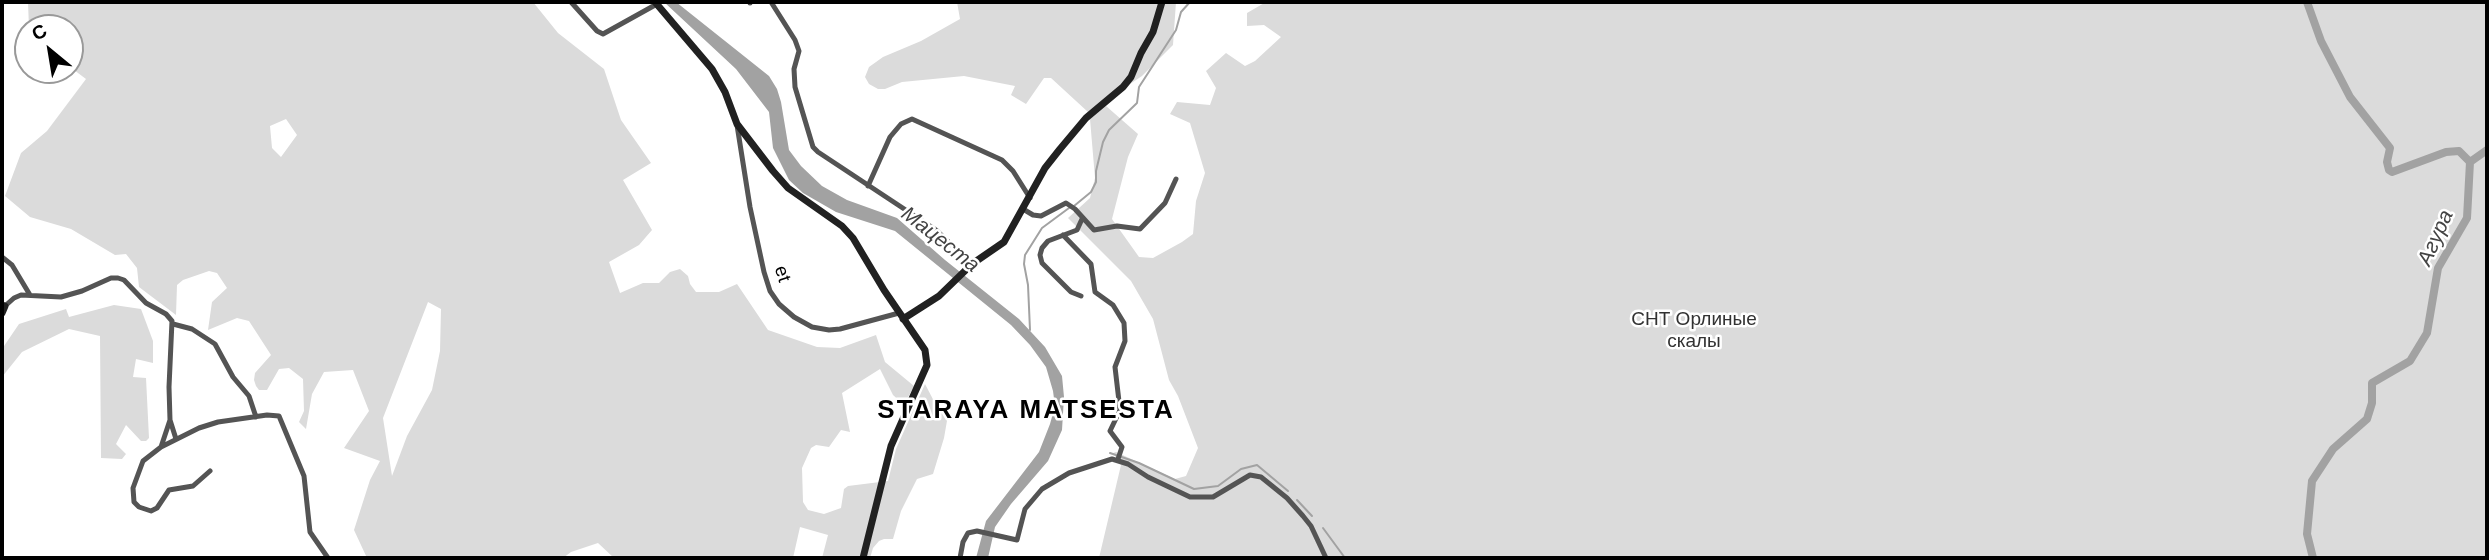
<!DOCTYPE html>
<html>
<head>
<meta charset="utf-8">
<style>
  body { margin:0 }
  #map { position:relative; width:2489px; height:560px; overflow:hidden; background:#fff; font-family:Arial,sans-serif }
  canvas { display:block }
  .frame { position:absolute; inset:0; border:4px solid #000; pointer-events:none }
  .north { position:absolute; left:14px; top:14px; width:70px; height:70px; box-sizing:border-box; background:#fff; border:2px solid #999; border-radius:50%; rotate:330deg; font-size:19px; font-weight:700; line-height:28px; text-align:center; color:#000 }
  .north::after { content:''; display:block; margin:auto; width:24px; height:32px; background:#000; clip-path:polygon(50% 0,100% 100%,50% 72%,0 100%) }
</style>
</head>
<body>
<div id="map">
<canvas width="2489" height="560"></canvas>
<div class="frame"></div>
<div class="north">С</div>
</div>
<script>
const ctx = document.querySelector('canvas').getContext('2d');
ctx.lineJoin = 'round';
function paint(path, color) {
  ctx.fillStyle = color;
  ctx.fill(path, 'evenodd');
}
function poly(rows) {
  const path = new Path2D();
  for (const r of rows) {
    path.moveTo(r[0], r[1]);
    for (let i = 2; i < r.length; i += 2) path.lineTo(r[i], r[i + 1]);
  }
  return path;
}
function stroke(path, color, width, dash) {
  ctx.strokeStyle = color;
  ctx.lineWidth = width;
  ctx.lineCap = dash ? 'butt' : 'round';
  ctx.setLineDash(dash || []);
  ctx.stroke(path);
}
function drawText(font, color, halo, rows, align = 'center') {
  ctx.font = font + ' Arial,sans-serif';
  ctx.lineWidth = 5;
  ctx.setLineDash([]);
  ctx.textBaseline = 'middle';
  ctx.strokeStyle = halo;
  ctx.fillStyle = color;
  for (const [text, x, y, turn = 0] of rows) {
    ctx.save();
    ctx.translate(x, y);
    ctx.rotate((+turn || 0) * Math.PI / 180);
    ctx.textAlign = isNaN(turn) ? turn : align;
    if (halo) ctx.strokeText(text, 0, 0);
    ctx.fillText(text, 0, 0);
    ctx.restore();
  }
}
const green = poly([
  [28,2,533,2,558,33,604,69,621,120,651,163,623,180,652,230,639,245,609,262,620,293,643,283,659,283,670,272,680,269,688,276,690,284,696,292,719,292,737,284,768,330,817,347,840,348,876,335,885,362,914,386,904,405,893,395,880,369,842,393,850,432,841,430,829,447,816,445,811,448,802,468,803,502,808,510,824,514,841,508,844,489,848,486,888,481,896,449,925,384,937,407,943,414,948,415,944,438,933,474,917,479,901,511,893,539,884,539,879,541,873,548,870,558,822,558,828,535,800,527,793,558,614,558,598,543,571,552,563,558,367,558,354,530,370,480,380,461,344,448,369,411,353,370,324,372,312,394,306,429,299,422,304,411,303,379,289,368,279,369,267,390,259,390,256,386,254,380,255,373,271,355,249,321,237,318,208,330,212,302,227,288,217,273,209,271,183,280,177,285,176,315,139,287,137,268,126,254,115,255,71,229,30,217,5,196,21,153,47,131,86,79,70,67,70,28,29,28],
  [286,119,297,135,281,157,272,148,270,126],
  [428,302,441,309,440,351,432,390,407,436,392,476,383,418],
  [957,2,1176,2,1173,45,1142,76,1088,112,1051,78,1044,78,1026,104,1011,95,1015,86,964,76,902,82,885,89,878,89,869,84,865,77,869,67,883,57,921,41,960,19],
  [1266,2,2487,2,2487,558,1099,558,1121,465,1113,453,1116,452,1175,479,1186,476,1198,448,1178,396,1169,380,1153,319,1131,281,1068,218,1090,198,1095,178,1090,119,1106,106,1138,134,1128,157,1112,219,1139,257,1153,258,1182,242,1193,234,1196,201,1205,173,1190,123,1170,114,1177,102,1210,105,1216,88,1206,71,1226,53,1245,66,1255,61,1281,37,1264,25,1247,26,1247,13],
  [114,305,141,309,153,341,153,363,136,359,133,377,146,378,149,438,146,441,141,441,126,425,116,444,126,454,122,459,101,458,100,336,69,329,22,352,2,377,2,349,19,324,66,309,69,317]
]);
const water = poly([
  [664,2,676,2,769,76,777,89,781,102,789,150,801,166,822,186,847,200,897,218,945,260,1019,319,1045,347,1062,376,1064,397,1062,430,1048,461,1011,504,995,527,988,558,976,558,986,521,1039,452,1050,424,1055,406,1053,391,1046,367,1030,345,1011,325,895,231,836,212,803,193,789,180,773,148,769,112,736,69]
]);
const stream = poly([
  [1074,206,1091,192,1096,182,1096,171,1103,142,1109,130,1137,103,1139,87,1176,30,1181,12,1190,2],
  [1030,330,1028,285,1024,264,1025,255,1042,228,1069,208],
  [1110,453,1139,463,1194,489,1218,486,1241,469,1257,465,1288,491],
  [1297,500,1312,516],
  [1323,528,1345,558]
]);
const river = poly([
  [2307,2,2321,41,2350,97,2390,148,2387,162,2389,170,2392,172,2446,152,2459,151,2470,162,2467,218,2438,268,2427,333,2410,361,2372,383,2372,403,2367,419,2333,449,2312,481,2307,534,2313,558],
  [2470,162,2487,150]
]);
const street = poly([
  [571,2,597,31,603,34,657,4],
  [750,2,750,3],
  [771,2,795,40,799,51,794,69,795,87,813,147,818,152,936,230,972,264],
  [737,125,750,207,764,272,770,291,779,304,794,317,812,327,829,330,840,329,899,313],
  [868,186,890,137,901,124,912,119,1002,160,1013,171,1030,198],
  [1023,209,1033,215,1041,216,1066,203,1075,209,1094,230,1117,226,1140,229,1165,203,1176,179],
  [1063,235,1091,264,1095,292,1113,305,1124,323,1125,341,1115,367,1120,410,1110,431,1122,447,1118,459],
  [2,257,12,265,30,295],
  [1081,296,1071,292,1042,263,1040,255,1042,248,1048,241,1077,230,1082,219],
  [5,306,14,298,21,295,61,297,82,291,111,278,118,278,124,280,146,303,166,314,172,321,169,387,170,420,176,439],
  [173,324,192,329,215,344,233,377,249,396,256,417],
  [170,420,161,447,143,461,133,488,134,502,139,507,151,511,157,508,169,490,193,486,210,471],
  [161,447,199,428,218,422,267,415,279,416,304,476,310,532,328,558],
  [960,558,963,542,968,533,977,531,1017,540,1025,509,1042,489,1069,473,1112,459,1128,464,1148,477,1190,497,1213,497,1250,475,1261,477,1287,498,1303,516,1311,526,1326,558]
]);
const secondary = poly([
  [655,2,712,69,725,92,737,124,773,171,788,188,842,226,853,238,884,290,925,350,927,365,891,446,863,558],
  [2,305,5,306,2,313],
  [903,319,939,296,972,264,1004,242,1045,168,1060,149,1086,118,1123,87,1131,77,1141,53,1153,32,1162,2]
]);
const streetNames = [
  ["et",782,274,72]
];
const parkNames = [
  ["СНТ Орлиные",1694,320],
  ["скалы",1694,342]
];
const waterNames = [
  ["Агура",2436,238,-66],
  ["Мацеста",940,240,38]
];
const districtNames = [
  ["STARAYA MATSESTA",1026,411]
];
paint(green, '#dbdbdb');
paint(water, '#a2a2a2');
stroke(stream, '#a2a2a2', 2);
stroke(river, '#a2a2a2', 8);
stroke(street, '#545454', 5);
stroke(secondary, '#212121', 7);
drawText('19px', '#000', '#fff', streetNames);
drawText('19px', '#323232', '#fff', parkNames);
drawText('italic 21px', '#434343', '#fff', waterNames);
ctx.letterSpacing = '2px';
drawText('bold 26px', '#000', '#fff', districtNames);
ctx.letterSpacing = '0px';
</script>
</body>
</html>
